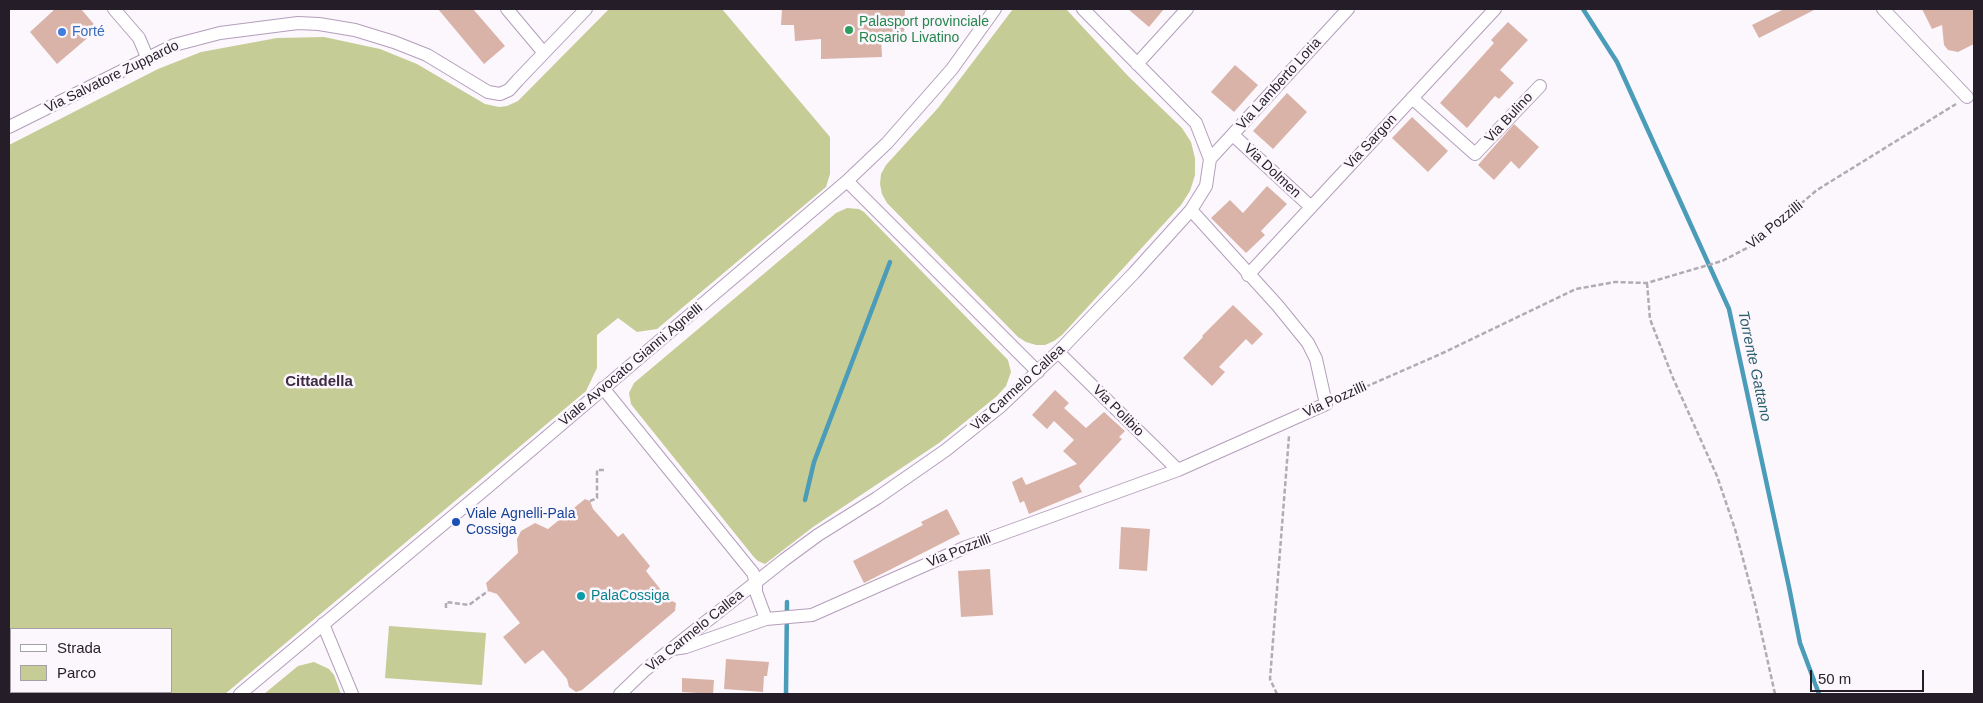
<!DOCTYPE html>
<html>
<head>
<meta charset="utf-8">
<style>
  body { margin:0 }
  #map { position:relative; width:1983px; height:703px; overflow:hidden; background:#fbf7fd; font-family:Helvetica,sans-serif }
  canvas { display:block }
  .frame { position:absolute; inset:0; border:10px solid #251d28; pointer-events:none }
  .legend { position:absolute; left:10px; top:628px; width:162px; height:65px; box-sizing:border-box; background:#fbf7fd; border:1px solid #a5a0a8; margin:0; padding:6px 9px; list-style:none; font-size:15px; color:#251d28 }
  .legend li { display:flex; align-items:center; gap:10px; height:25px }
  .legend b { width:25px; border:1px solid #a5a0a8 }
  .scale { position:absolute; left:1810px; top:670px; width:114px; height:22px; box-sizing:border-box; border:2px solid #251d28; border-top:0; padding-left:6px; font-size:15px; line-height:18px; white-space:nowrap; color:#251d28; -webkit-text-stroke:4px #fbf7fd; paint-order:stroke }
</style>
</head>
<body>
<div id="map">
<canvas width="1983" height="703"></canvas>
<div class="frame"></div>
<ul class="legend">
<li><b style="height:6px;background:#fff"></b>Strada</li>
<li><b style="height:14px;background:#c6cc95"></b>Parco</li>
</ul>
<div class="scale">50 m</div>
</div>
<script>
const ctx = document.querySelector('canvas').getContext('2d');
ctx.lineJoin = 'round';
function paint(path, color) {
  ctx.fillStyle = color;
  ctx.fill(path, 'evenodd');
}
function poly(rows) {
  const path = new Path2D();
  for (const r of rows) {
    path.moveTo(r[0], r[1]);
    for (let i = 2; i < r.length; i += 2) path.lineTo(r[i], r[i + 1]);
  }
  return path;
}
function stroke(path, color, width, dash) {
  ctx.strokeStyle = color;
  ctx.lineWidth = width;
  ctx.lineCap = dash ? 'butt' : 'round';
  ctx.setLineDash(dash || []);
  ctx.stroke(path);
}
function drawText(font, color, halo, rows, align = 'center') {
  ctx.font = font + ' Helvetica,sans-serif';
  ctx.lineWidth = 5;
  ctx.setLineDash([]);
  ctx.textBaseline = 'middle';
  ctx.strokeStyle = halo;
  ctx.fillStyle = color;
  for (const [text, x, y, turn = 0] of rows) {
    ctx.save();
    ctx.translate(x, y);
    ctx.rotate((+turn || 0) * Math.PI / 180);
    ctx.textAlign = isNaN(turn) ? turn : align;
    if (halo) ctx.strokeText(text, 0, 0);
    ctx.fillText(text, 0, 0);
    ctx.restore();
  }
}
const green = poly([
  [609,9,722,9,830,137,830,174,826,187,657,329,637,332,618,318,597,335,597,368,586,391,225,694,9,694,9,145,158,69,201,52,277,38,324,37,380,49,417,64,485,104,499,107,507,106,518,101],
  [11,629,171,629,171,692,11,692],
  [1013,9,1066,9,1128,76,1182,128,1191,142,1195,158,1195,175,1190,191,1181,205,1062,335,1054,341,1045,345,1036,345,1026,342,1018,337,887,203,882,194,880,184,881,174,886,165,938,108],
  [847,208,859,209,864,212,1008,360,1011,372,1006,386,997,396,939,443,813,527,765,564,758,561,753,556,634,408,631,404,629,393,634,383,836,213],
  [389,626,486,633,482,685,385,678],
  [314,662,329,669,334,675,341,694,264,694,298,666]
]);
const stream = poly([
  [1583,9,1617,62,1729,309,1789,587,1800,643,1819,694],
  [805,500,814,462,890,262],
  [786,694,787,602]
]);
const building = poly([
  [55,9,81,9,98,29,57,64,30,32],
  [438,9,473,9,505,46,484,64],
  [782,9,905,9,904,35,881,37,882,57,821,59,821,39,795,41,794,25,781,25],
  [1128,9,1164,9,1149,27],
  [1784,9,1816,9,1759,38,1752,25],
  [1922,9,1974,9,1974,44,1958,52,1948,50,1944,45,1942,25,1932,29],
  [1508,22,1528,40,1500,70,1514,83,1499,99,1495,96,1467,128,1440,103,1494,43,1491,40],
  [1235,65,1258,85,1234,112,1211,92],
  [1287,93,1307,112,1273,149,1253,131],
  [1412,117,1448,151,1428,172,1392,138],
  [1514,124,1539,147,1519,169,1511,161,1494,180,1478,165],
  [1267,186,1287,204,1261,231,1265,235,1246,253,1211,218,1230,200,1243,213],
  [1233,305,1263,334,1252,345,1246,339,1219,367,1225,372,1212,386,1183,358,1203,337,1202,336],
  [1055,390,1069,403,1064,408,1086,428,1104,412,1125,431,1119,437,1122,439,1079,486,1082,492,1029,514,1024,501,1020,503,1012,482,1022,477,1026,485,1077,464,1063,451,1074,440,1054,421,1047,429,1032,415],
  [585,499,590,501,593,509,618,537,623,533,650,566,646,571,668,599,676,603,675,611,669,616,582,690,576,692,569,687,567,679,543,650,525,664,503,637,520,623,497,594,488,591,486,583,518,553,517,539,521,531,535,523,548,529],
  [947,509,960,534,864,583,853,561,923,525,921,522],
  [1121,527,1150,529,1147,571,1119,569],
  [990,569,993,615,961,617,958,571],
  [726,659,769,662,767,676,764,676,763,692,724,689],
  [682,678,714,680,713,694,682,692]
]);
const path = poly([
  [1647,283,1650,319,1655,332,1673,378,1717,476,1735,529,1755,604,1775,694],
  [1338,399,1445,352,1576,289,1615,282,1647,283,1722,261,1751,246,1817,190,1956,104],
  [590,501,597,498,597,470,604,470],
  [446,608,446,602,469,605,488,591],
  [1277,694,1270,679,1289,436]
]);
const street = poly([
  [114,9,139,38,147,57],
  [507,9,544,53],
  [1883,9,1967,97],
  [1137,64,1187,9],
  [1412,98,1475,154,1540,86],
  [9,127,174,45,220,33,298,23,319,24,355,30,394,42,427,55,488,92,500,94,509,90,518,80,586,9],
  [1233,135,1311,207],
  [1210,159,1348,9],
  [847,181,1038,372],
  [1248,275,1495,9],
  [1058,352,1178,470],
  [603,388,753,573,756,582,756,592,766,619],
  [323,624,352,694],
  [673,649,686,647,766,619,812,615,966,547,1178,470,1326,404,1316,359,1308,343,1278,306,1191,210],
  [240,694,489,486,847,181,887,143,952,69,995,9],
  [620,694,645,670,784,560,818,535,877,498,946,450,1001,406,1058,352,1134,273,1191,210,1206,186,1210,159,1196,123,1083,9]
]);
const markers = [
  [849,30,5,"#2e9e5b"],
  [62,32,5,"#3f7fe0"],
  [456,522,5,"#1a4fb4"],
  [581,596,5,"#0f9aa8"]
];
const leisureNames = [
  ["Palasport provinciale",859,22],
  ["Rosario Livatino",859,38]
];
const shopNames = [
  ["Forté",72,32]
];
const streetNames = [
  ["Via Salvatore Zuppardo",112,77,-26],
  ["Via Lamberto Loria",1279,84,-48],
  ["Via Bulino",1509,118,-47],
  ["Via Sargon",1371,142,-47],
  ["Via Dolmen",1272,171,43],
  ["Via Pozzilli",1775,225,-39],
  ["Viale Avvocato Gianni Agnelli",631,365,-40],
  ["Via Carmelo Callea",1018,388,-42],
  ["Via Pozzilli",1335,400,-24],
  ["Via Polibio",1118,411,45],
  ["Via Pozzilli",959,551,-22],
  ["Via Carmelo Callea",695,631,-39]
];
const transitNames = [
  ["Viale Agnelli-Pala",466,514],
  ["Cossiga",466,530]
];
const cultureNames = [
  ["PalaCossiga",591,596]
];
const waterNames = [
  ["Torrente Gattano",1754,366,78]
];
const neighbourhoodNames = [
  ["Cittadella",319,382]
];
paint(green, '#c6cc95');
stroke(stream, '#4b9cb9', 4.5);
paint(building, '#d9b3a8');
stroke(street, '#b49ebb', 14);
stroke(path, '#b1abb3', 2.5, [5, 2.5]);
stroke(street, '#fff', 12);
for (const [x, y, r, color] of markers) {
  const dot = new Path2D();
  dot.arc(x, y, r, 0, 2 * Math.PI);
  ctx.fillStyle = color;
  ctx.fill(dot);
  stroke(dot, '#fbf7fd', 2);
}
drawText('14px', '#27864d', '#fbf7fd', leisureNames, 'left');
drawText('14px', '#366cbe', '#fbf7fd', shopNames, 'left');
drawText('14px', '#251d28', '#fbf7fd', streetNames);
drawText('14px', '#164399', '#fbf7fd', transitNames, 'left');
drawText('14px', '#0d838f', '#fbf7fd', cultureNames, 'left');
drawText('italic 15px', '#2d5f6e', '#fbf7fd', waterNames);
drawText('bold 15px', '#3d2b43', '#fbf7fd', neighbourhoodNames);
</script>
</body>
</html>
